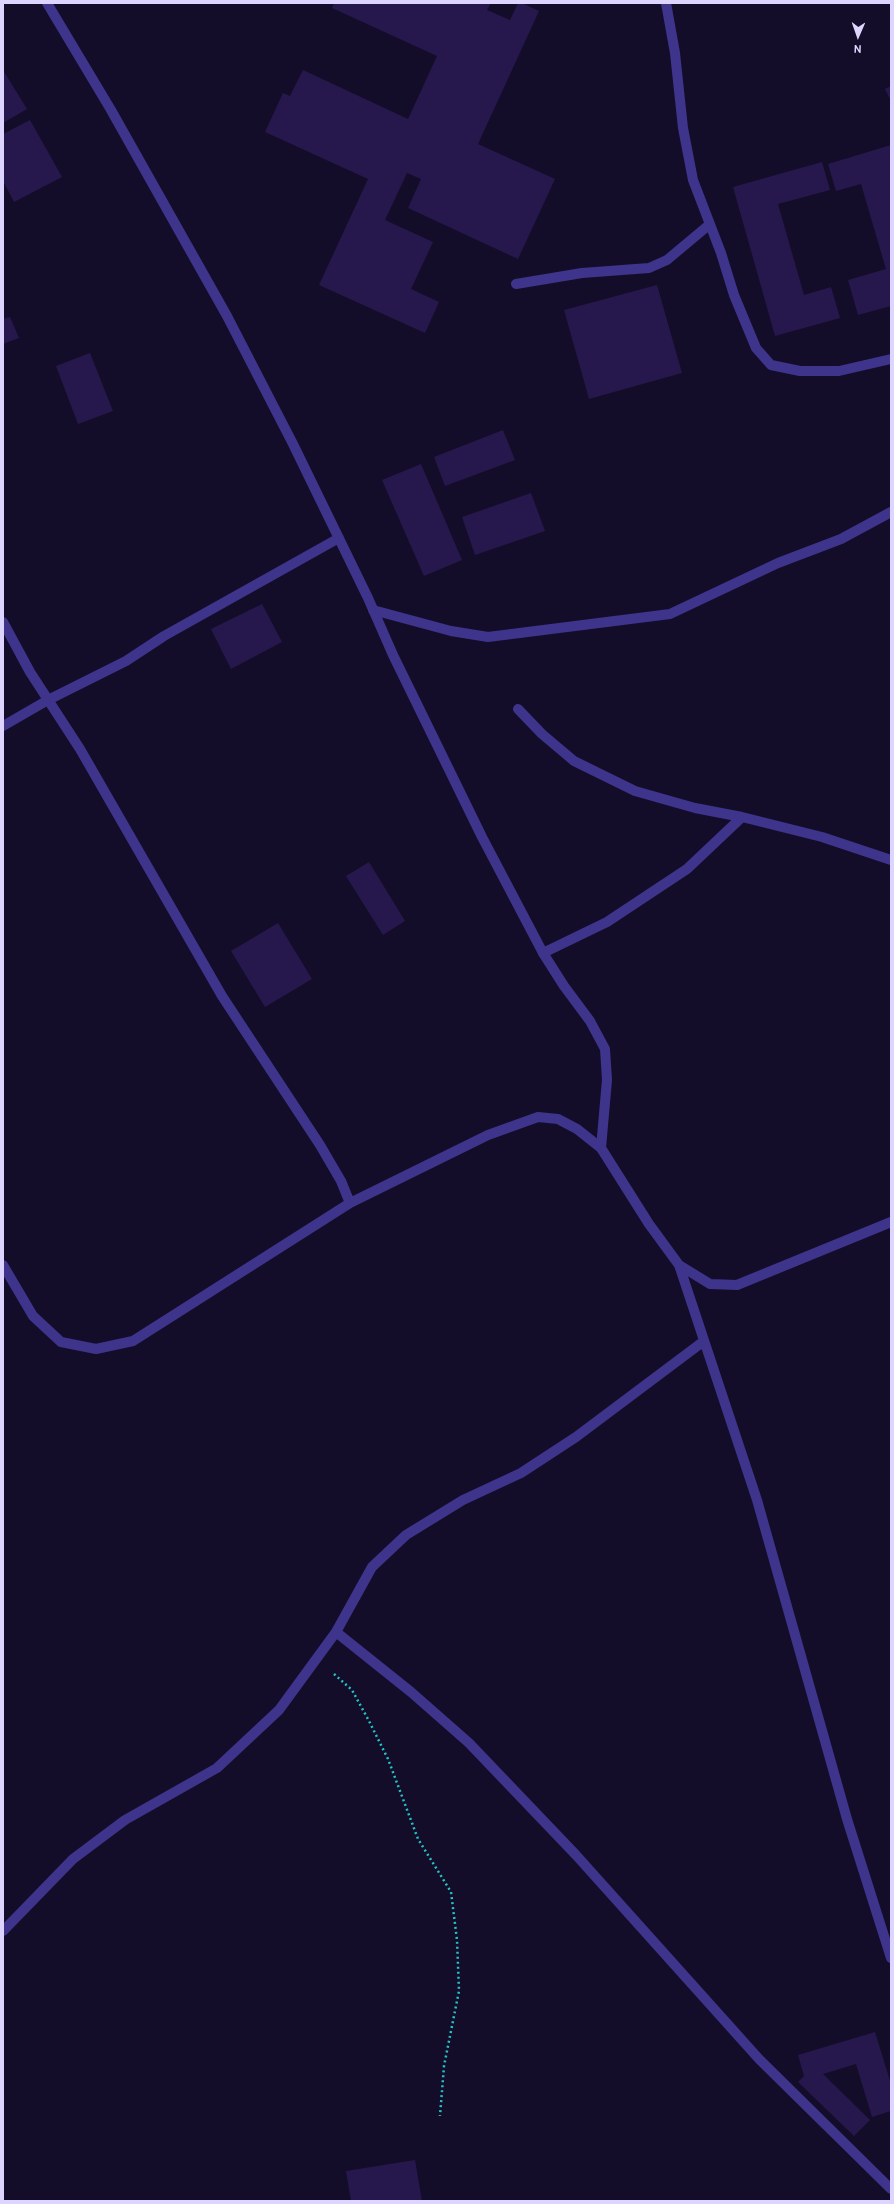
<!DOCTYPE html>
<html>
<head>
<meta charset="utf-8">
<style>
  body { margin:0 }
  #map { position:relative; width:894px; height:2204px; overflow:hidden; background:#140d29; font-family:Overpass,sans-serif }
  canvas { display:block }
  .frame { position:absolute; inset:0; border:4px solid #ddd5ff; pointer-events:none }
  .north { position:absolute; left:838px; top:16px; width:40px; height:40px; -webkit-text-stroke:3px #140d29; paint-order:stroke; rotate:182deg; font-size:11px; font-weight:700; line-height:16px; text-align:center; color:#ddd5ff }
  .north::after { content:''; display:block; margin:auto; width:14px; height:18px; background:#ddd5ff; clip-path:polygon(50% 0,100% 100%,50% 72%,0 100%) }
</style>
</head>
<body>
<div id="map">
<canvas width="894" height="2204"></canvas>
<div class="frame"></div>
<div class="north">N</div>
</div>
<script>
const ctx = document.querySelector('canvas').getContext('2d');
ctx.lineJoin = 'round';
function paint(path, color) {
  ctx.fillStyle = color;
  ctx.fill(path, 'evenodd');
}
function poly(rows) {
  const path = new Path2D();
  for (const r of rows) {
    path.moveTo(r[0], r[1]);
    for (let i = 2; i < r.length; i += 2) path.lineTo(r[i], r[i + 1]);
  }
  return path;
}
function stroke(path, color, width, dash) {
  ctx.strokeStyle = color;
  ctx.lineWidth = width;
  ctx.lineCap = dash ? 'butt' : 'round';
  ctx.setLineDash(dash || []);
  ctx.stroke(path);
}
const building = poly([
  [334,3,491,3,487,10,510,20,518,3,522,3,539,11,478,144,555,179,518,259,408,208,421,179,407,173,385,220,433,242,411,289,439,302,425,333,319,285,368,179,265,132,283,93,290,96,303,70,408,119,437,56,332,8],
  [3,70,27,109,3,123],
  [891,86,891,101,885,89],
  [30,120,62,177,14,202,3,181,3,134],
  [891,145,891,306,858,315,848,280,886,269,861,184,836,191,828,164],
  [822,162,830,190,778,204,804,295,831,287,840,318,775,336,733,187],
  [657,285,682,373,589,399,564,310],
  [10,317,19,338,3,344,3,319],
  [90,353,113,411,78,424,56,366],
  [503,430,515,460,445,486,434,457],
  [421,464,462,560,424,576,382,480],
  [531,493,545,531,475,555,462,517],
  [262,604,282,642,231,669,211,629],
  [369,862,405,921,383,935,346,876],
  [278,923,312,979,265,1007,231,951],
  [875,2032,891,2084,891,2111,872,2117,856,2064,823,2074,870,2120,854,2136,798,2082,804,2076,798,2055],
  [415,2160,422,2201,351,2201,346,2171]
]);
const path = poly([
  [334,1674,352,1690,369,1721,388,1759,418,1839,451,1892,457,1940,459,1991,444,2066,440,2116]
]);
const service = poly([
  [666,3,675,53,683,128,693,180,721,253,734,295,756,348,771,365,800,371,839,371,891,359],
  [516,284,582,273,649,268,667,260,710,224],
  [373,610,451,631,488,637,670,614,778,563,841,539,891,512],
  [518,709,542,734,574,761,635,791,695,808,742,817,822,837,891,860],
  [543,953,607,922,687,869,742,817]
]);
const minor = poly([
  [47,3,111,110,227,316,293,444,368,598,393,655,482,837,543,953,564,986,590,1021,605,1049,607,1080,601,1148],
  [3,622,30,672,80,749,222,996,320,1145,341,1181,350,1203],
  [3,726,48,700,126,661,164,636,339,538],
  [3,1265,33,1316,61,1342,96,1349,133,1341,350,1203,488,1135,538,1117,558,1119,577,1129,601,1148,649,1224,679,1265,710,1284,737,1285,891,1222],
  [679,1265,757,1500,847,1819,891,1958],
  [336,1632,411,1692,469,1743,576,1855,759,2059,891,2189],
  [3,1931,73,1859,125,1820,217,1768,279,1710,336,1632,372,1567,406,1535,463,1500,521,1473,576,1437,704,1341]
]);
paint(building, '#26184c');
stroke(path, '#24c3c5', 2.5, [2, 3]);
stroke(service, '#3e348c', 10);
stroke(minor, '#3e348c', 10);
</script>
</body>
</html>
